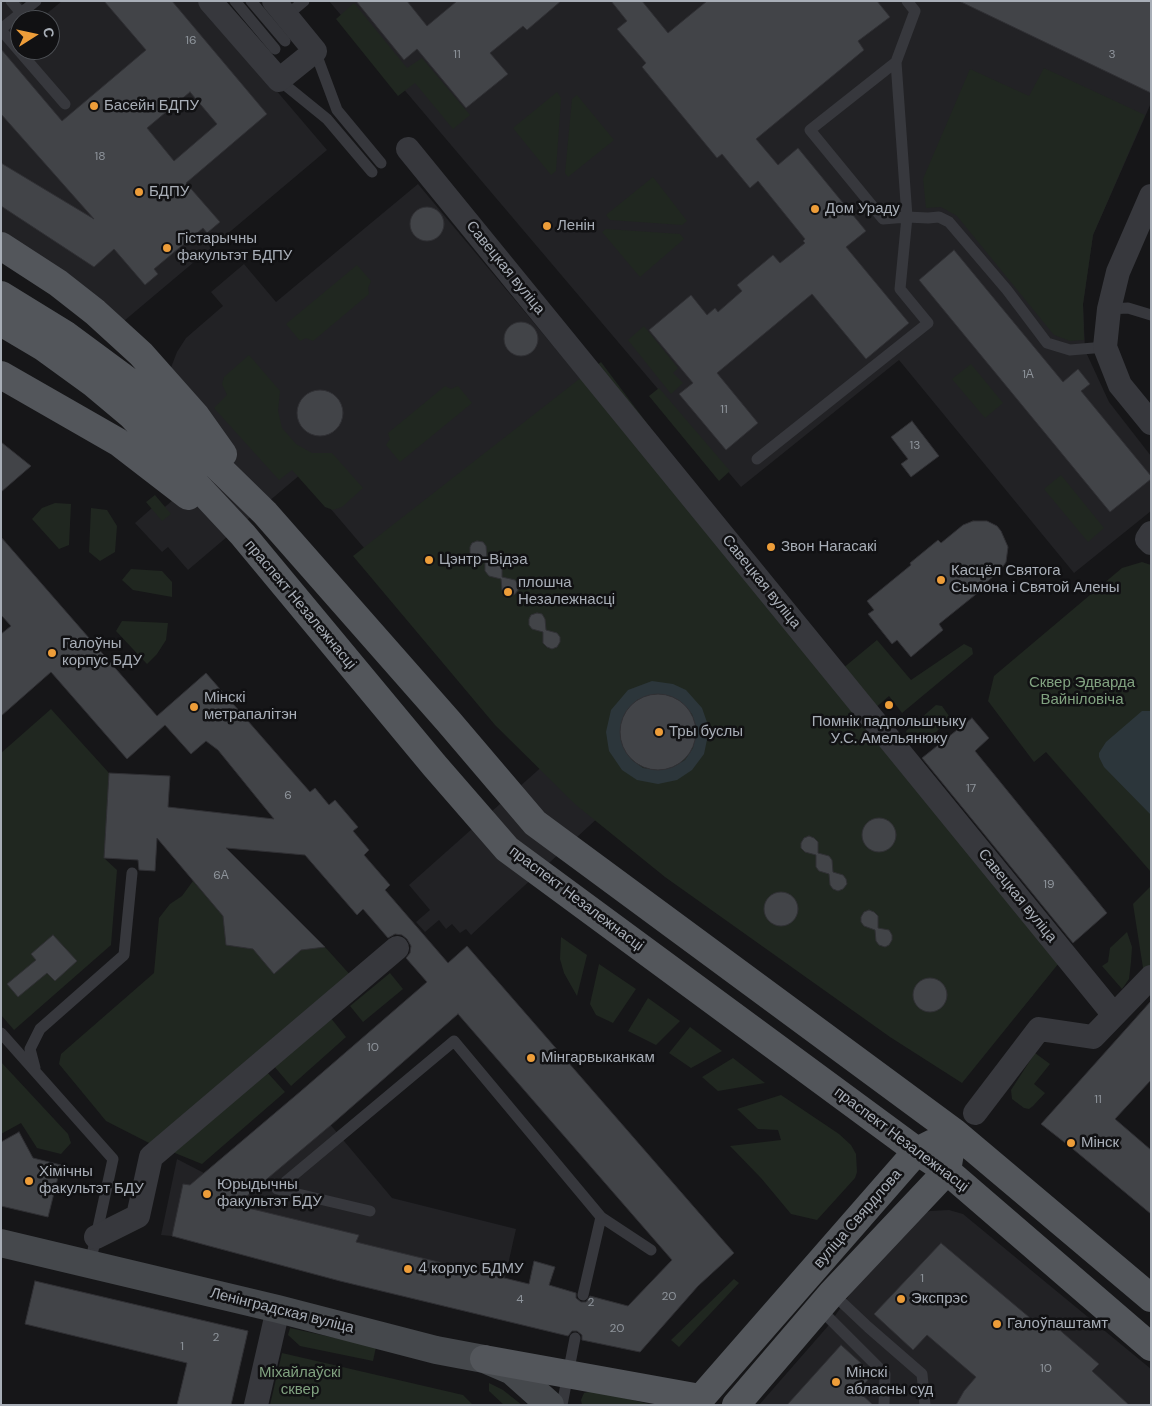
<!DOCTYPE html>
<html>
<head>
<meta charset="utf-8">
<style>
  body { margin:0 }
  #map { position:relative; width:1152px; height:1406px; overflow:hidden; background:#161618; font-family:"DM Sans",sans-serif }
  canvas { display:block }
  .frame { position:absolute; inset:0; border:2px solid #a8aeb7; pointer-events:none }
  .north { position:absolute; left:10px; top:10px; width:50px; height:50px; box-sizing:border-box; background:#111113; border:1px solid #4d5055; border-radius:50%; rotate:80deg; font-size:14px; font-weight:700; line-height:20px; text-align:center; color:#a8aeb7 }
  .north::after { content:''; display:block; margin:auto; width:18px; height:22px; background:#ed9d39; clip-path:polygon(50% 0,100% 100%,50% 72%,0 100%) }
</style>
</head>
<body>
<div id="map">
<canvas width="1152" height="1406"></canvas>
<div class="frame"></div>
<div class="north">С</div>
</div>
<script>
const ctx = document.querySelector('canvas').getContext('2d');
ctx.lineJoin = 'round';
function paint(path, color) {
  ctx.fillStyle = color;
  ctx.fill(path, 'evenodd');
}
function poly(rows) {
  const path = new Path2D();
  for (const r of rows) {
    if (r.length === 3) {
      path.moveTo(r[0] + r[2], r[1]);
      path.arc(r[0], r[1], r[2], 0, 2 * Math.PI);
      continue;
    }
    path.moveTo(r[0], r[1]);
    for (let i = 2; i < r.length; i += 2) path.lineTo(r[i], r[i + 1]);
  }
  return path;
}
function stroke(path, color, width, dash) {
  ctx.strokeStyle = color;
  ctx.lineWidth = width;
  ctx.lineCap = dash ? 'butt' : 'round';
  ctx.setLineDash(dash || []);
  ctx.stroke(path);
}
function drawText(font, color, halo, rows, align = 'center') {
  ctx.font = font + ' "DM Sans",sans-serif';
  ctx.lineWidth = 5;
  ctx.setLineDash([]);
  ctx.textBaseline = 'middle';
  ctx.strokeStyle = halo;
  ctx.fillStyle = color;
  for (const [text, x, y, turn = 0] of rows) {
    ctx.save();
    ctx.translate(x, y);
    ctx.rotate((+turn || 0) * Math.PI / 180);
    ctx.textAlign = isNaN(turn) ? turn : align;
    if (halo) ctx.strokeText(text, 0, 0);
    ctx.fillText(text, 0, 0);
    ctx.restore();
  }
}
const built = poly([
  [1,1,20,1,36,20,20,20,20,50,50,50,50,20,39,20,62,1,200,1,327,150,124,321,1,235],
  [329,1,1151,1,1151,103,1093,235,1083,304,1085,350,1109,402,1151,456,1151,511,1074,573,899,360,741,487],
  [418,184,671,487,1021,962,1033,995,975,1064,602,814,471,935,466,929,460,933,452,924,446,929,439,920,425,932,416,922,430,910,409,885,555,755,504,712,301,474,188,570,168,547,162,552,135,523,152,508,158,513,174,499,163,388,177,352,186,338,223,306,211,292,244,264,276,302],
  [302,1091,392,1198,516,1229,505,1278,452,1308,345,1282,172,1236,161,1235,177,1159,204,1173],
  [949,1210,963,1214,1151,1369,1151,1405,759,1405,828,1326,868,1268,915,1217,930,1211]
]);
const green = poly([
  [354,3,407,68,422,58,470,115,453,129,415,83,398,96,336,19],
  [1044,68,1145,115,1093,235,1083,304,1084,340,1070,341,1054,335,957,216,941,207,926,208,923,179,970,69,1029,96],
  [557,92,561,98,556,171,551,175,513,128],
  [577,95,614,140,568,177,565,173,572,99],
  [653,177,687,221,682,225,610,220,606,215],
  [606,229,680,234,684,239,640,277,602,232],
  [357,265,371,281,368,288,369,294,313,341,306,338,300,341,286,324],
  [644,326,678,368,673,373,683,383,671,394,628,340],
  [249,355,280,391,278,411,282,428,296,444,312,453,332,453,363,488,342,507,333,510,325,507,292,470,279,480,214,408,227,395,222,384,224,377],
  [601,362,718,518,842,669,877,640,911,680,964,644,972,648,973,654,902,713,889,696,873,710,1067,953,962,1083,890,1037,665,877,576,805,495,725,353,556],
  [971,364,1003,403,985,418,952,379],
  [445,386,451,389,458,386,472,403,400,462,386,445,390,439,388,433],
  [659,388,730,471,719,481,649,396],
  [1061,475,1104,528,1088,542,1044,489],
  [155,495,171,514,162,521,146,502],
  [55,503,71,504,69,545,59,549,32,519,42,508],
  [91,508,107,510,117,526,115,552,100,561,89,552],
  [1142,562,1151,565,1151,872,1046,752,1034,762,988,701,994,676,1122,568],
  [131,569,162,571,172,582,172,597,133,590,122,580],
  [122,621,168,623,166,640,157,654,147,664,116,631],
  [936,705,942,706,949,716,949,720,923,744,915,745,908,737,906,731],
  [51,709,109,773,104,858,117,870,111,945,14,1030,1,1015,1,753],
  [193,881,223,916,226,945,253,949,275,973,301,950,325,947,353,978,153,1145,106,1121,59,1064,61,1054,154,973,159,918,170,904,182,896],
  [1151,886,1151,982,1146,987,1133,904],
  [1127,932,1132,947,1131,962,1129,979,1122,989,1102,966,1108,962,1110,948],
  [561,937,587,955,577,996,564,973,560,959],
  [599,964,636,989,613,1023,596,1015,590,1004],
  [390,973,403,989,363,1022,350,1006],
  [648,998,680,1021,656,1045,628,1031],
  [330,1017,346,1037,291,1086,273,1065],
  [690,1027,722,1051,691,1068,669,1053],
  [1035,1053,1050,1064,1034,1084,1045,1093,1033,1106,1029,1109,1024,1108,1012,1099,1011,1090],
  [733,1058,765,1083,718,1091,702,1077],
  [1,1062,68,1134,71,1143,61,1154,37,1148,21,1123,1,1134],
  [266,1071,285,1092,202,1164,170,1151],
  [781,1095,839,1134,851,1145,856,1154,857,1172,855,1178,817,1220,791,1214,761,1178,730,1146,781,1140,778,1130,758,1129,737,1109],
  [734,1279,739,1283,679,1347,671,1340],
  [290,1328,376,1347,373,1361,300,1346,288,1335],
  [282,1353,463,1395,473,1405,270,1405],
  [489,1383,503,1390,522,1405,504,1405,489,1391],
  [592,1391,611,1395,649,1404,582,1405,581,1400,584,1393]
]);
const water = poly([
  [652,681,673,684,686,690,702,708,708,725,708,735,704,754,692,770,677,780,658,784,637,780,622,770,609,751,606,732,611,710,628,690],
  [655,694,670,696,680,701,692,714,696,726,696,734,693,748,685,760,673,767,659,770,643,768,632,760,623,746,620,732,624,715,637,700],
  [1142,711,1151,711,1151,815,1104,767,1099,757,1099,753,1106,742]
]);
const building = poly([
  [104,1,172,1,267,114,186,183,220,222,207,233,203,228,154,269,158,274,145,285,114,249,94,267,1,206,1,163,94,219,1,114,1,49,62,121,146,50,104,1],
  [190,92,217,124,174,161,147,128,190,92],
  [356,1,407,1,427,26,457,1,561,1,527,30,523,26,490,53,508,74,466,108,417,49,404,60,356,1],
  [611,1,642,1,668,33,707,1,877,1,890,17,858,41,864,50,756,139,778,165,798,148,866,231,846,247,909,323,866,359,812,294,717,373,758,423,726,450,679,394,693,383,649,330,691,295,707,315,715,308,718,312,742,291,737,285,773,255,780,263,805,243,803,241,805,239,758,181,750,188,722,154,717,158,642,67,646,63,617,29,627,21,611,1],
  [959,1,1151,1,1151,93,959,1],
  [427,224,17],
  [954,250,1063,382,1078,369,1090,384,1081,391,1151,476,1151,479,1110,512,919,280,954,250],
  [521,339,17],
  [320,413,23],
  [912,421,939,456,911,477,901,464,908,459,891,437,912,421],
  [1,442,31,466,1,492,1,442],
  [973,521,987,521,997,526,1001,531,1008,547,1006,562,1000,571,978,589,980,591,939,624,943,630,911,657,897,640,892,644,868,614,874,610,867,601,911,565,910,563,938,540,941,543,963,525,973,521],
  [1,537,157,716,206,673,310,792,315,788,329,805,335,800,352,820,358,827,353,831,369,850,364,855,390,885,385,890,448,963,467,946,734,1253,698,1286,640,1352,582,1340,582,1335,577,1331,572,1331,568,1336,340,1281,172,1236,183,1184,190,1185,301,1091,427,982,406,958,410,953,411,946,407,939,402,935,395,934,388,938,363,909,357,915,305,855,226,848,325,947,301,950,274,974,253,949,226,945,223,916,157,838,155,871,139,870,138,860,104,858,109,773,170,776,168,807,274,819,218,750,206,741,191,754,165,725,127,759,51,672,1,716,1,634,11,626,1,615,1,537],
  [458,1014,672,1260,628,1306,590,1296,586,1302,581,1302,576,1298,576,1293,549,1285,555,1267,534,1261,529,1284,356,1242,359,1235,236,1205,331,1125,458,1014],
  [477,541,483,542,486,546,487,558,499,561,502,565,502,577,515,580,518,584,518,590,515,594,510,596,505,595,502,590,501,579,489,576,485,571,485,560,473,557,470,553,470,547,472,543,477,541],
  [537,613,542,614,545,619,546,630,557,633,560,637,560,642,557,647,552,649,547,647,543,643,543,632,532,629,529,625,529,619,531,615,537,613],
  [658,732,38],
  [972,718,989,738,975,751,1107,913,1073,943,922,758,972,718],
  [879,835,17],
  [809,836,814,838,818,842,818,853,829,856,832,860,833,872,843,875,846,879,847,884,843,889,838,891,833,889,830,885,829,874,819,871,816,867,816,855,805,852,801,848,801,843,804,838,809,836],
  [781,909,17],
  [869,910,874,912,878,916,878,928,889,930,892,935,892,940,889,945,885,947,879,945,876,941,875,930,864,926,861,922,861,917,864,912,869,910],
  [53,935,77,961,55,981,47,973,18,997,7,984,36,960,31,954,53,935],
  [930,995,17],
  [1151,1001,1151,1080,1115,1119,1151,1150,1151,1214,1073,1149,1041,1124,1151,1001],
  [19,1132,33,1158,61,1165,48,1217,1,1206,1,1142,19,1132],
  [941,1243,1042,1328,1048,1320,1099,1364,1092,1371,1129,1405,956,1405,964,1391,976,1377,927,1335,913,1350,874,1314,941,1243],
  [35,1281,248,1331,231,1405,177,1405,187,1363,25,1324,35,1281],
  [841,1345,873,1374,858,1391,873,1405,787,1405,841,1345]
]);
const lane = poly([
  [11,1,21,13],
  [235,1,275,49],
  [251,1,285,41],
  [286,16,304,1],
  [1,29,36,1],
  [1,30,65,104],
  [315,51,337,110,381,163],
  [896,62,810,130,883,219,907,217,928,218,939,217,949,222,1007,290,1047,343,1070,350,1105,347],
  [279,80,327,119,372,172],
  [1109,309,1128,308,1151,315],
  [757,459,928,323,900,289,907,217,896,62,915,11,907,1],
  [1,1033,113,1159,90,1264],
  [35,1068,30,1049,40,1029,124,955,132,873],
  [370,1211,277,1189,454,1041,601,1217,583,1295],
  [601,1217,651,1250],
  [832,1293,868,1327,922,1374,925,1405],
  [819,1308,885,1374,884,1405],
  [562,1405,575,1338]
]);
const street = poly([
  [210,1,279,80,315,51,274,1],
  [408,149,1114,1015],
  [1151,196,1118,272,1109,309,1105,347,1120,385,1151,423],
  [1151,533,1147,539,1151,543],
  [975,1113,1039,1029,1093,1037,1151,977],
  [96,1237,138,1216,151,1157,397,948],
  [256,1405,278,1309]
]);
const secondary = poly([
  [1,1243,278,1309,436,1350,484,1359,512,1371,550,1405]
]);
const primary = poly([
  [1,246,58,283,95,312,141,354,196,416,223,454],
  [1,295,66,335,135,386,265,513,449,722,535,823,954,1132,1151,1298],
  [1,322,43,347,94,384,131,415,243,535,434,765,507,849,917,1151,947,1171,1151,1347],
  [1,375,118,442,188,496],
  [484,1359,700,1398],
  [695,1405,917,1151,933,1143],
  [736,1405,832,1293,947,1171,950,1153]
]);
const markers = [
  [94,106,5,"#ed9d39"],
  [139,192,5,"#ed9d39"],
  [815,209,5,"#ed9d39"],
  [547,226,5,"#ed9d39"],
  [167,248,5,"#ed9d39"],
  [771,547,5,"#ed9d39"],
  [429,560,5,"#ed9d39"],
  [941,580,5,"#ed9d39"],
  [508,592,5,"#ed9d39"],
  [52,653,5,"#ed9d39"],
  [889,705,5,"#ed9d39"],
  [194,707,5,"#ed9d39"],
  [659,732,5,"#ed9d39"],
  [531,1058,5,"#ed9d39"],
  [1071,1143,5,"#ed9d39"],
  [29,1181,5,"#ed9d39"],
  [207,1194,5,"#ed9d39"],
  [408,1269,5,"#ed9d39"],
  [901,1299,5,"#ed9d39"],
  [997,1324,5,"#ed9d39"],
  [836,1382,5,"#ed9d39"]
];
const numberNames = [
  ["16",191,41],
  ["11",457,55],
  ["3",1112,55],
  ["18",100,157],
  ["1А",1028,375],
  ["11",724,410],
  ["13",915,446],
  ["17",971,789],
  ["6",288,796],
  ["6А",221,876],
  ["19",1049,885],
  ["10",373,1048],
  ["11",1098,1100],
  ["1",922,1279],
  ["20",669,1297],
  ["4",520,1300],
  ["2",591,1303],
  ["20",617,1329],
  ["2",216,1338],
  ["1",182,1347],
  ["10",1046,1369]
];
const poiNames = [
  ["Басейн БДПУ",104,106],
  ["БДПУ",149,192],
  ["Дом Ураду",825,209],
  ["Ленін",557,226],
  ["Гістарычны",177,239],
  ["факультэт БДПУ",177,256],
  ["Звон Нагасакі",781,547],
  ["Цэнтр-Відэа",439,560],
  ["Касцёл Святога",951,571],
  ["Сымона і Святой Алены",951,588],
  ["плошча",518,583],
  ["Незалежнасці",518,600],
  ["Галоўны",62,644],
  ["корпус БДУ",62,661],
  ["Мінскі",204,698],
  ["метрапалітэн",204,715],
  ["Помнік падпольшчыку",889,722,"center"],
  ["У.С. Амельянюку",889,739,"center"],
  ["Тры буслы",669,732],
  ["Мінгарвыканкам",541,1058],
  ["Мінск",1081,1143],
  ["Хімічны",39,1172],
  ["факультэт БДУ",39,1189],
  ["Юрыдычны",217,1185],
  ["факультэт БДУ",217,1202],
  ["4 корпус БДМУ",418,1269],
  ["Экспрэс",911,1299],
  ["Галоўпаштамт",1007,1324],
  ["Мінскі",846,1373],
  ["абласны суд",846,1390]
];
const streetNames = [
  ["Савецкая вуліца",505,268,51],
  ["Савецкая вуліца",761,582,51],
  ["праспект Незалежнасці",300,605,50],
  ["Савецкая вуліца",1017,896,51],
  ["праспект Незалежнасці",576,899,37],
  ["праспект Незалежнасці",901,1140,37],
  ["вуліца Свярдлова",858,1219,-49],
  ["Ленінградская вуліца",282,1311,14]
];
const parkNames = [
  ["Сквер Эдварда",1082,683],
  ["Вайніловіча",1082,700],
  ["Міхайлаўскі",300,1373],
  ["сквер",300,1390]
];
paint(built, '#222225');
paint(green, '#202720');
paint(water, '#2c363b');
paint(building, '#424448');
stroke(building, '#303034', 1);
stroke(lane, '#37383d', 11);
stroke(street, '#37383d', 24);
stroke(secondary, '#45484c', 28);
stroke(primary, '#53565b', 28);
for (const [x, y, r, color] of markers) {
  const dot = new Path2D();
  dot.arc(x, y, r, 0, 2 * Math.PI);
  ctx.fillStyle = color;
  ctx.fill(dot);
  stroke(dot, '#111113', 2);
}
drawText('12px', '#8e949b', null, numberNames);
drawText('15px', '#a8aeb7', '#111113', poiNames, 'left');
drawText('15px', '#a8aeb7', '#111113', streetNames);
drawText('15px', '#81a280', '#111113', parkNames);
</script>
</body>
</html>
